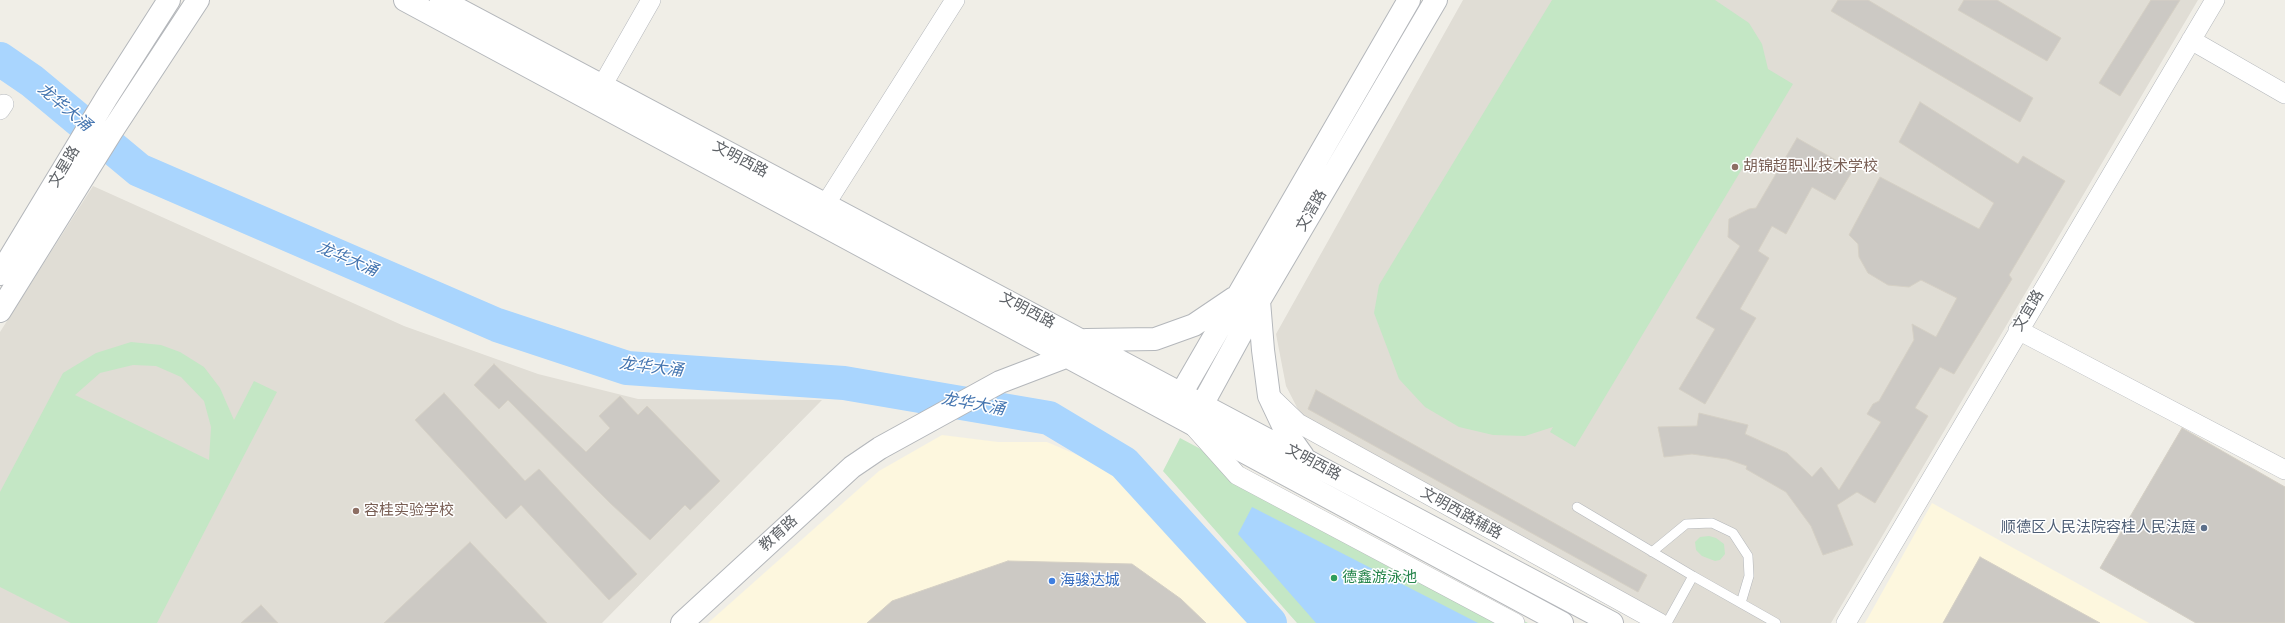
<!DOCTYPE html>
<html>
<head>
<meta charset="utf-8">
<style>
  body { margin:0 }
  canvas { display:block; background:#f0eee7 }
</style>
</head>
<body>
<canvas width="2285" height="623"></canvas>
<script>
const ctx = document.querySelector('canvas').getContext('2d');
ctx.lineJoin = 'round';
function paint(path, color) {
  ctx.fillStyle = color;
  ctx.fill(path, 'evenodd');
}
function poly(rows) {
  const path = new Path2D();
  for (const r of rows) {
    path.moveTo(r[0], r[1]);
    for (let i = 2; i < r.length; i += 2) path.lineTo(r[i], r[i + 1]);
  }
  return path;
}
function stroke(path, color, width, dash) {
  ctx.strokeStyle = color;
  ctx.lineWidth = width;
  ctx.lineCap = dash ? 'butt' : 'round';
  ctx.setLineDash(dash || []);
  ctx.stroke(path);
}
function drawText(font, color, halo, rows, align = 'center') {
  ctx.font = font + ' "Titillium Web","Noto Sans SC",sans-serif';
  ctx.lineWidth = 3;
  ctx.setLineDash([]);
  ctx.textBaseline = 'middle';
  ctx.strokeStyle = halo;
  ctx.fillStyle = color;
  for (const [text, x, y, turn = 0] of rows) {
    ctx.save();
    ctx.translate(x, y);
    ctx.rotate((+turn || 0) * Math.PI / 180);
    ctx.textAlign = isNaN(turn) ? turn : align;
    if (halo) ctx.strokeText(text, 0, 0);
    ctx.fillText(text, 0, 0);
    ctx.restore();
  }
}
const commercial = poly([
  [942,435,998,442,1047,442,1103,466,1213,575,1257,623,708,623,879,471],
  [1932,503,2149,623,1865,623]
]);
const education = poly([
  [1463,0,2198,0,1831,623,1669,623,1305,423,1286,386,1276,334],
  [93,186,404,326,538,374,638,399,822,400,602,623,0,623,0,332]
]);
const green = poly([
  [1552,0,1715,0,1749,23,1762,44,1768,69,1793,84,1575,447,1550,432,1553,427,1525,436,1493,435,1459,427,1425,407,1399,379,1374,313,1379,285],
  [131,342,161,345,180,352,204,367,220,388,234,420,254,381,277,392,157,623,71,623,0,587,0,492,63,373,96,353],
  [133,365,156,366,181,377,204,401,211,427,209,460,75,395,100,373],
  [1180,438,1528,623,1297,623,1163,471],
  [1709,536,1716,538,1724,544,1725,554,1720,560,1715,561,1702,556,1696,550,1695,542,1700,537]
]);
const water = poly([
  [1252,507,1478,623,1316,623,1238,534]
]);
const river = poly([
  [0,59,32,81,139,170,497,325,627,368,844,383,1049,418,1124,463,1270,623]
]);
const building = poly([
  [1838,0,1868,0,2033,98,2020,122,1831,11,1838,0],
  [1964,0,1997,0,2061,38,2047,61,1958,10,1964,0],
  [2151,0,2180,0,2120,96,2099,83,2151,0],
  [1920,102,2018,164,2023,156,2065,181,2009,275,2012,279,1954,374,1940,367,1915,408,1928,416,1875,503,1857,492,1837,505,1853,545,1823,555,1811,526,1786,492,1746,469,1747,466,1727,459,1692,454,1664,457,1658,427,1697,426,1699,413,1748,425,1745,434,1787,453,1812,477,1821,467,1839,490,1881,422,1867,414,1873,404,1879,401,1914,340,1912,324,1936,337,1957,298,1921,280,1909,287,1888,285,1868,273,1859,257,1858,244,1849,235,1880,177,1979,229,1994,203,1899,142,1920,102],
  [1797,138,1853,170,1835,200,1812,187,1786,234,1772,226,1758,251,1769,258,1740,309,1756,318,1705,404,1679,389,1715,329,1696,318,1740,246,1728,237,1729,219,1749,209,1756,208,1797,138],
  [494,364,586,452,610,428,599,416,620,396,638,415,647,406,720,481,690,510,685,505,650,540,609,502,508,400,499,409,474,385,494,364],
  [1316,390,1647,575,1638,592,1308,409,1316,390],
  [444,393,525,481,539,469,637,574,609,600,521,505,506,519,415,420,444,393],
  [2182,428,2285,487,2285,623,2196,623,2100,568,2182,428],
  [470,542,547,623,384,623,470,542],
  [1980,557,2100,623,1943,623,1980,557],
  [1008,561,1132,564,1181,599,1206,623,867,623,892,601,1008,561],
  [261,605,278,623,241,623,261,605]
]);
const service = poly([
  [1577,507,1693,576],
  [1652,552,1686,524,1712,523,1733,533,1748,556,1749,576,1741,603],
  [1667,623,1693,576,1776,623]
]);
const minor = poly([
  [2191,40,2285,94],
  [602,86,651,0],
  [0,110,4,104],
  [825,205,955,0],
  [2018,330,2285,470],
  [1273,399,1298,423,1660,623],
  [1195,428,1237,475,1515,623],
  [1846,623,2215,0]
]);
const tertiary = poly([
  [405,0,1562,623],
  [441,0,1612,623],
  [0,274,107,97,169,0],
  [1259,301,1263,350,1269,396,1286,432,1303,456],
  [0,311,112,131,198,0],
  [1086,340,1155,339,1194,325,1234,298],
  [1174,406,1409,0],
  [1196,416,1259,301,1436,0],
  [682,623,852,467,880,448,1000,382,1068,356]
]);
const markers = [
  [1735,167,4,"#8d6e63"],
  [356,511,4,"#8d6e63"],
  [2204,528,4,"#5c6f8a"],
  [1334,578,4,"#2e9e5b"],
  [1052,581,4,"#3f7fe0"]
];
const streetNames = [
  ["文明西路",740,160,28],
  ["文星路",65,167,-59],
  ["文滘路",1312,211,-60],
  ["文明西路",1027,311,28],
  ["文宜路",2029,311,-59],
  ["文明西路",1313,463,28],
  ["文明西路辅路",1461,514,29],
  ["教育路",779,534,-42]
];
const educationNames = [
  ["胡锦超职业技术学校",1743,167],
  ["容桂实验学校",364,511]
];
const serviceNames = [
  ["顺德区人民法院容桂人民法庭",2196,528]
];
const leisureNames = [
  ["德鑫游泳池",1342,578]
];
const shopNames = [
  ["海骏达城",1060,581]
];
const waterNames = [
  ["龙华大涌",64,108,40],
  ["龙华大涌",347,260,23],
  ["龙华大涌",651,368,7],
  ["龙华大涌",973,405,10]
];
paint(commercial, '#fdf7de');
paint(education, '#e0ddd5');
paint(green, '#c4e7c5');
paint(water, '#a9d5fe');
stroke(river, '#a9d5fe', 34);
paint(building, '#ccc9c4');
stroke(building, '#d5d0c5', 1);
stroke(service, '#b4b7bb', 10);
stroke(minor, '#b4b7bb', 20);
stroke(tertiary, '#b4b7bb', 24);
stroke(service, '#fff', 9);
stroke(minor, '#fff', 19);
stroke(tertiary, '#fff', 22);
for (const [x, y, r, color] of markers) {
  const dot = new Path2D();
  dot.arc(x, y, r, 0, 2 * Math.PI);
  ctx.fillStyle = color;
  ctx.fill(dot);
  stroke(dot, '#fff', 1.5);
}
drawText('15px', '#5e6267', '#fff', streetNames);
drawText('15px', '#785e54', '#fff', educationNames, 'left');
drawText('15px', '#4e5e75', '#fff', serviceNames, 'right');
drawText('15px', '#27864d', '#fff', leisureNames, 'left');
drawText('15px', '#366cbe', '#fff', shopNames, 'left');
drawText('italic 16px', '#4475b0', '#fff', waterNames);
</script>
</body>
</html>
